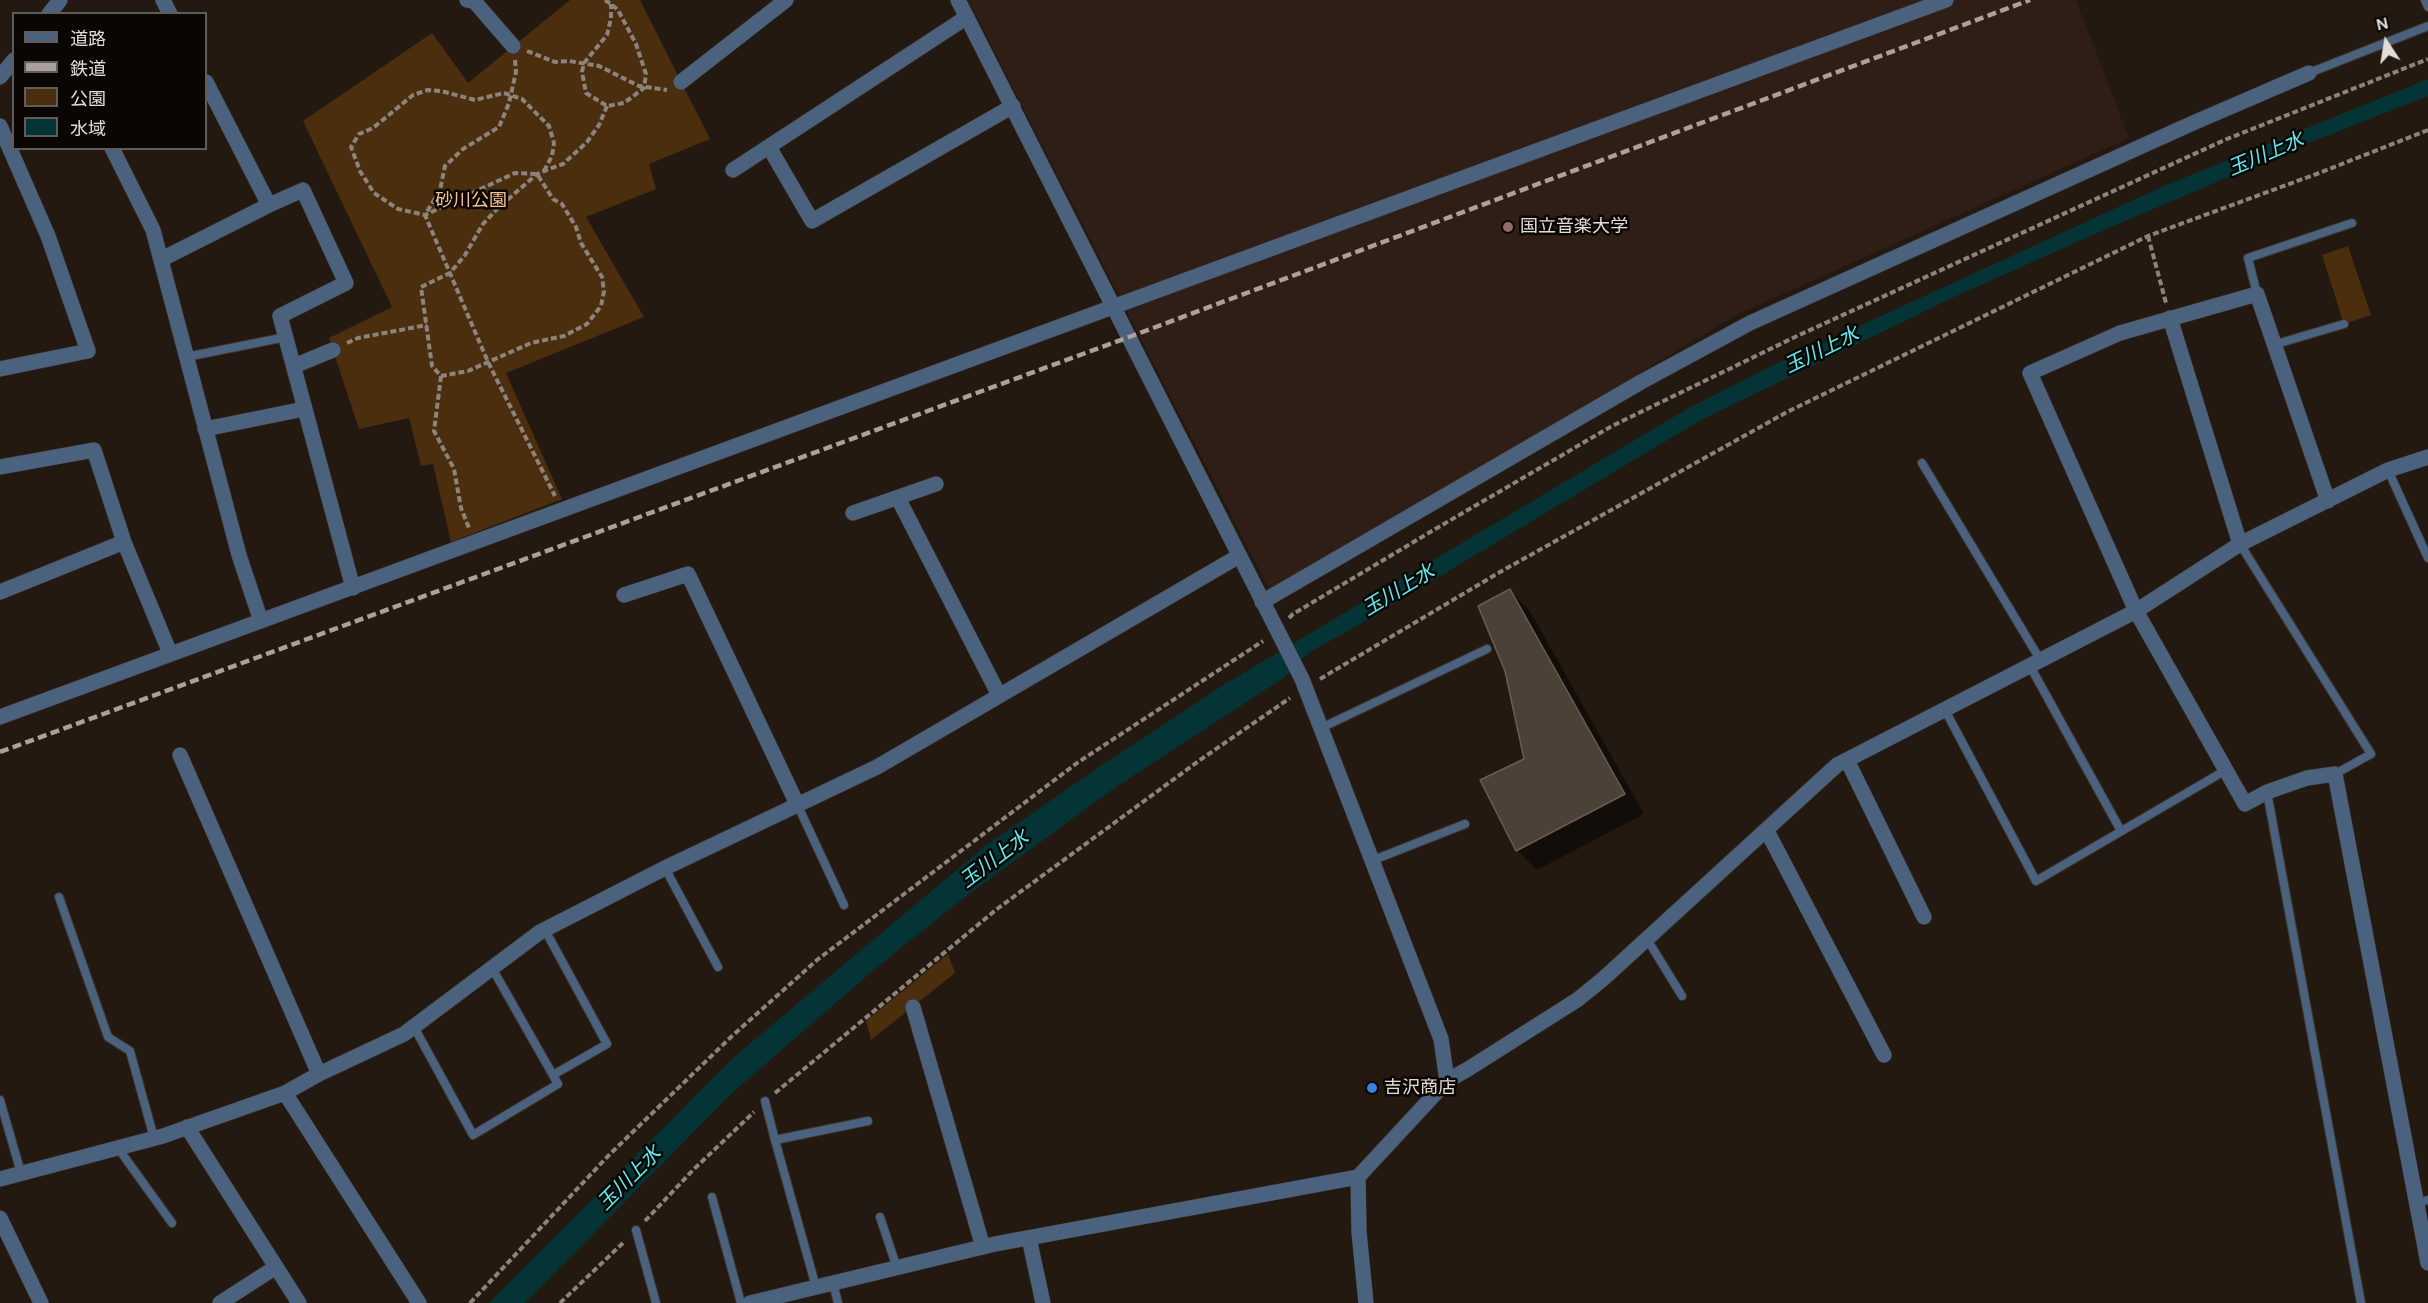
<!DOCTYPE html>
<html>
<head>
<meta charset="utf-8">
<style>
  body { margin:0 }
  #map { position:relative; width:2428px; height:1303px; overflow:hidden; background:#231910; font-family:"DM Sans","Noto Sans JP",sans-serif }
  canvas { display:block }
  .legend { position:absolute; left:12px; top:12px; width:195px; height:138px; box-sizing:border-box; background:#090603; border:2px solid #605c57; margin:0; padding:8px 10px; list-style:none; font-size:18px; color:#e3dcd6 }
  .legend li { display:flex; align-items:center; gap:12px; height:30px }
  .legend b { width:30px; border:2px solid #605c57 }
  .north { position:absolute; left:2356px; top:12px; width:60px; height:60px; -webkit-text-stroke:4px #090603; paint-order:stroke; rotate:348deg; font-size:16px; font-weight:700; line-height:24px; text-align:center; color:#e3dcd6 }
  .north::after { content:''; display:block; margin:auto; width:21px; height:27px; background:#e3dcd6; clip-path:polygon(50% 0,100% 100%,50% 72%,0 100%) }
</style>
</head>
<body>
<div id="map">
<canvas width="2428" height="1303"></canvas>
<ul class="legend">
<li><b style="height:8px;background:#4a627e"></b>道路</li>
<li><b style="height:8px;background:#a9a19a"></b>鉄道</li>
<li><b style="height:16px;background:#4b2e0e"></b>公園</li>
<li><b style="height:16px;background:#043436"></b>水域</li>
</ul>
<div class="north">N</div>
</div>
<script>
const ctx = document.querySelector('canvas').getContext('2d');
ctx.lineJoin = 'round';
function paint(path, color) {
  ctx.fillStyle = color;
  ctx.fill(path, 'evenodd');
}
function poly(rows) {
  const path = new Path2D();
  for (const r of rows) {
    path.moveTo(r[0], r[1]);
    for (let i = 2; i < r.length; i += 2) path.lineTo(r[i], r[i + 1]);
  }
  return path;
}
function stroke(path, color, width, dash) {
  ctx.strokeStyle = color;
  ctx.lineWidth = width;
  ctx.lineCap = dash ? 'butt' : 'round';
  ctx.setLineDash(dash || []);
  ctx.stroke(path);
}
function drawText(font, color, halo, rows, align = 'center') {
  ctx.font = font + ' "DM Sans","Noto Sans JP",sans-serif';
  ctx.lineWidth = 5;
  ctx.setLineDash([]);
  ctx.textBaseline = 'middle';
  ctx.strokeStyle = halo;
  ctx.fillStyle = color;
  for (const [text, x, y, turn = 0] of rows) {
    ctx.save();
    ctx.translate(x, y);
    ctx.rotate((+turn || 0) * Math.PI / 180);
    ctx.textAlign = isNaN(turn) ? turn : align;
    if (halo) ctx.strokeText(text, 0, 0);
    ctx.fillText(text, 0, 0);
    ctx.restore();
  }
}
const education = poly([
  [968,0,2076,0,2129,138,1736,315,1272,595]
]);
const green = poly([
  [570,0,640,0,710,139,649,164,656,189,586,217,644,317,506,373,562,499,451,542,433,464,421,466,409,418,359,429,329,338,392,307,303,121,432,33,468,83],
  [2348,246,2371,315,2344,324,2322,255],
  [948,954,955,973,871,1040,866,1021]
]);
const water = poly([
  [2428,79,2428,96,2301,146,2095,234,1954,297,1701,420,1355,627,1308,653,1285,677,1116,787,961,900,877,967,730,1095,525,1303,489,1303,734,1057,985,846,1099,767,1225,684,1687,409,1774,365,2164,186]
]);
const shadow = poly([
  [1510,591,1530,611,1644,814,1537,870,1517,850,1526,760,1507,670]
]);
const building = poly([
  [1510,589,1625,794,1516,851,1480,780,1524,759,1505,671,1478,606,1510,589]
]);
const path = poly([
  [605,0,611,4,618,10,636,44,646,74,644,88,624,103,607,106,586,93,582,72,584,63,607,35,611,18,611,4],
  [527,51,555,62,569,61,599,66,639,86,667,90],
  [515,60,516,72,509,103,499,127,463,149,445,166,440,190,425,215,488,362,555,496],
  [544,171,552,156,554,143,549,126,522,99,504,93,475,100,441,91,428,90,413,95,373,128,359,134,351,147,360,171,374,193,398,209,425,215,515,173,537,174,553,199,562,204,576,227,581,243,602,277,604,291,601,306,587,324,564,336,531,343,468,371,441,376,432,366,421,287,450,273,465,255,483,224,498,208,537,174,544,171,563,164,587,142,599,125,607,106],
  [2148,236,2166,303],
  [347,343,358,338,427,325],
  [441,376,434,431,454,469,461,508,469,528],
  [1289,618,1293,614,1437,528,1612,426,1797,336,2227,139,2428,59],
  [1320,679,1500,572,1787,412,2148,236,2319,173,2428,130],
  [775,1093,997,909,1200,760,1290,698],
  [645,1221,693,1170,754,1112],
  [470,1303,609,1155,732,1036,817,960,1077,763,1263,641],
  [560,1303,625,1241]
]);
const service = poly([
  [2425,0,2428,7],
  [2309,73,2428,26],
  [2257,294,2248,258,2352,223],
  [2273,345,2344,324],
  [186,357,286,337],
  [1922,463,2041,661],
  [2388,470,2428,558],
  [2240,544,2371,754,2335,774],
  [2030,666,2121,831],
  [1945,710,2036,881,2226,770],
  [1321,728,1487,649],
  [2267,792,2361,1303],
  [798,806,844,905],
  [1371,861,1465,824],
  [665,868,718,967],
  [59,897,108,1037,130,1051,154,1138],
  [545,930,607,1044,553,1075],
  [1647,939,1682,996],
  [414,1027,473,1135,558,1084,492,968],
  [0,1100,21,1173],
  [765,1101,775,1140],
  [118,1148,172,1223],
  [712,1197,741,1303],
  [2416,1203,2428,1200],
  [880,1217,897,1268],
  [636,1230,656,1303],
  [833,1283,838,1303],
  [816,1287,775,1140,868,1121]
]);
const minor = poly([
  [163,0,170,14],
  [467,0,474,1,513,46],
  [958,0,1302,679,1441,1039,1447,1081],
  [49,14,60,0],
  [0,77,14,60],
  [206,82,269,205,303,190,346,283,280,316,353,588],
  [681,82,786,0],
  [0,126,48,236,88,351,0,369],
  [769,147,812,221,1013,106],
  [112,148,153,230,239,555,261,621],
  [733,170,967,17],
  [162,259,269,205],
  [2170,318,2240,544],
  [294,366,333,350],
  [205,429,304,409],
  [0,467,94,450,124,542],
  [898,498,999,695],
  [2328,501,2257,294,2120,333,2030,373,2136,611,2245,804,2267,792,2307,778,2335,774,2428,1263],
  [853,513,936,484],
  [0,592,124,542,170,653],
  [624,595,688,574,798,806],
  [1262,602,1641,382,1750,323,2193,123,2309,73],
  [180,755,319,1074],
  [1847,760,1924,917],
  [1767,831,1884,1055],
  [913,1007,983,1247],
  [285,1093,419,1303],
  [187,1127,299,1303],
  [1358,1177,1359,1232,1366,1303],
  [0,1179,163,1136,285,1093,319,1074,404,1034,540,932,665,868,877,767,1239,556],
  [0,1218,41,1303],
  [1029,1238,1043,1303],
  [220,1303,276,1267],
  [750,1303,995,1244,1358,1177,1447,1081,1468,1069,1577,1000,1603,979,1837,765,2136,611,2240,544,2388,470,2428,457]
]);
const tertiary = poly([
  [0,717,1946,0]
]);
const rail = poly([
  [0,752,1129,337,2030,0]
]);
const markers = [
  [1508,227,6,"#8d6e63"],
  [1372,1088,6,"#3f7fe0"]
];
const parkNames = [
  ["砂川公園",471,201]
];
const poiNames = [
  ["国立音楽大学",1520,227],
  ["吉沢商店",1384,1088]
];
const waterNames = [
  ["玉川上水",2266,155,-23],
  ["玉川上水",1822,351,-26],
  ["玉川上水",1399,591,-31],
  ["玉川上水",995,860,-37],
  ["玉川上水",630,1179,-45]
];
paint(education, '#2f1e16');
paint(green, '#4b2e0e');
paint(water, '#043436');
paint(shadow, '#0007');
paint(building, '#4c4136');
stroke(building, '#695d52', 1.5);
stroke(service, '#3e342c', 10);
stroke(minor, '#3e342c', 16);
stroke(tertiary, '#3e342c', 16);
stroke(path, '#8c847c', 4, [6, 3]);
stroke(service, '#4a627e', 8);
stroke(minor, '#4a627e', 15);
stroke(tertiary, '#4a627e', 15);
stroke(rail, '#a9a19a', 4.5, [9, 4.5]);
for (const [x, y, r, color] of markers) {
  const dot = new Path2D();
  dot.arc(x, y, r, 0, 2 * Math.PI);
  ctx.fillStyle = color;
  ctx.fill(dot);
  stroke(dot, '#090603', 2);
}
drawText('18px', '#f9c491', '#090603', parkNames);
drawText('18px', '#e3dcd6', '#090603', poiNames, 'left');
drawText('italic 20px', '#60eaf1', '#090603', waterNames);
</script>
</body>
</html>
